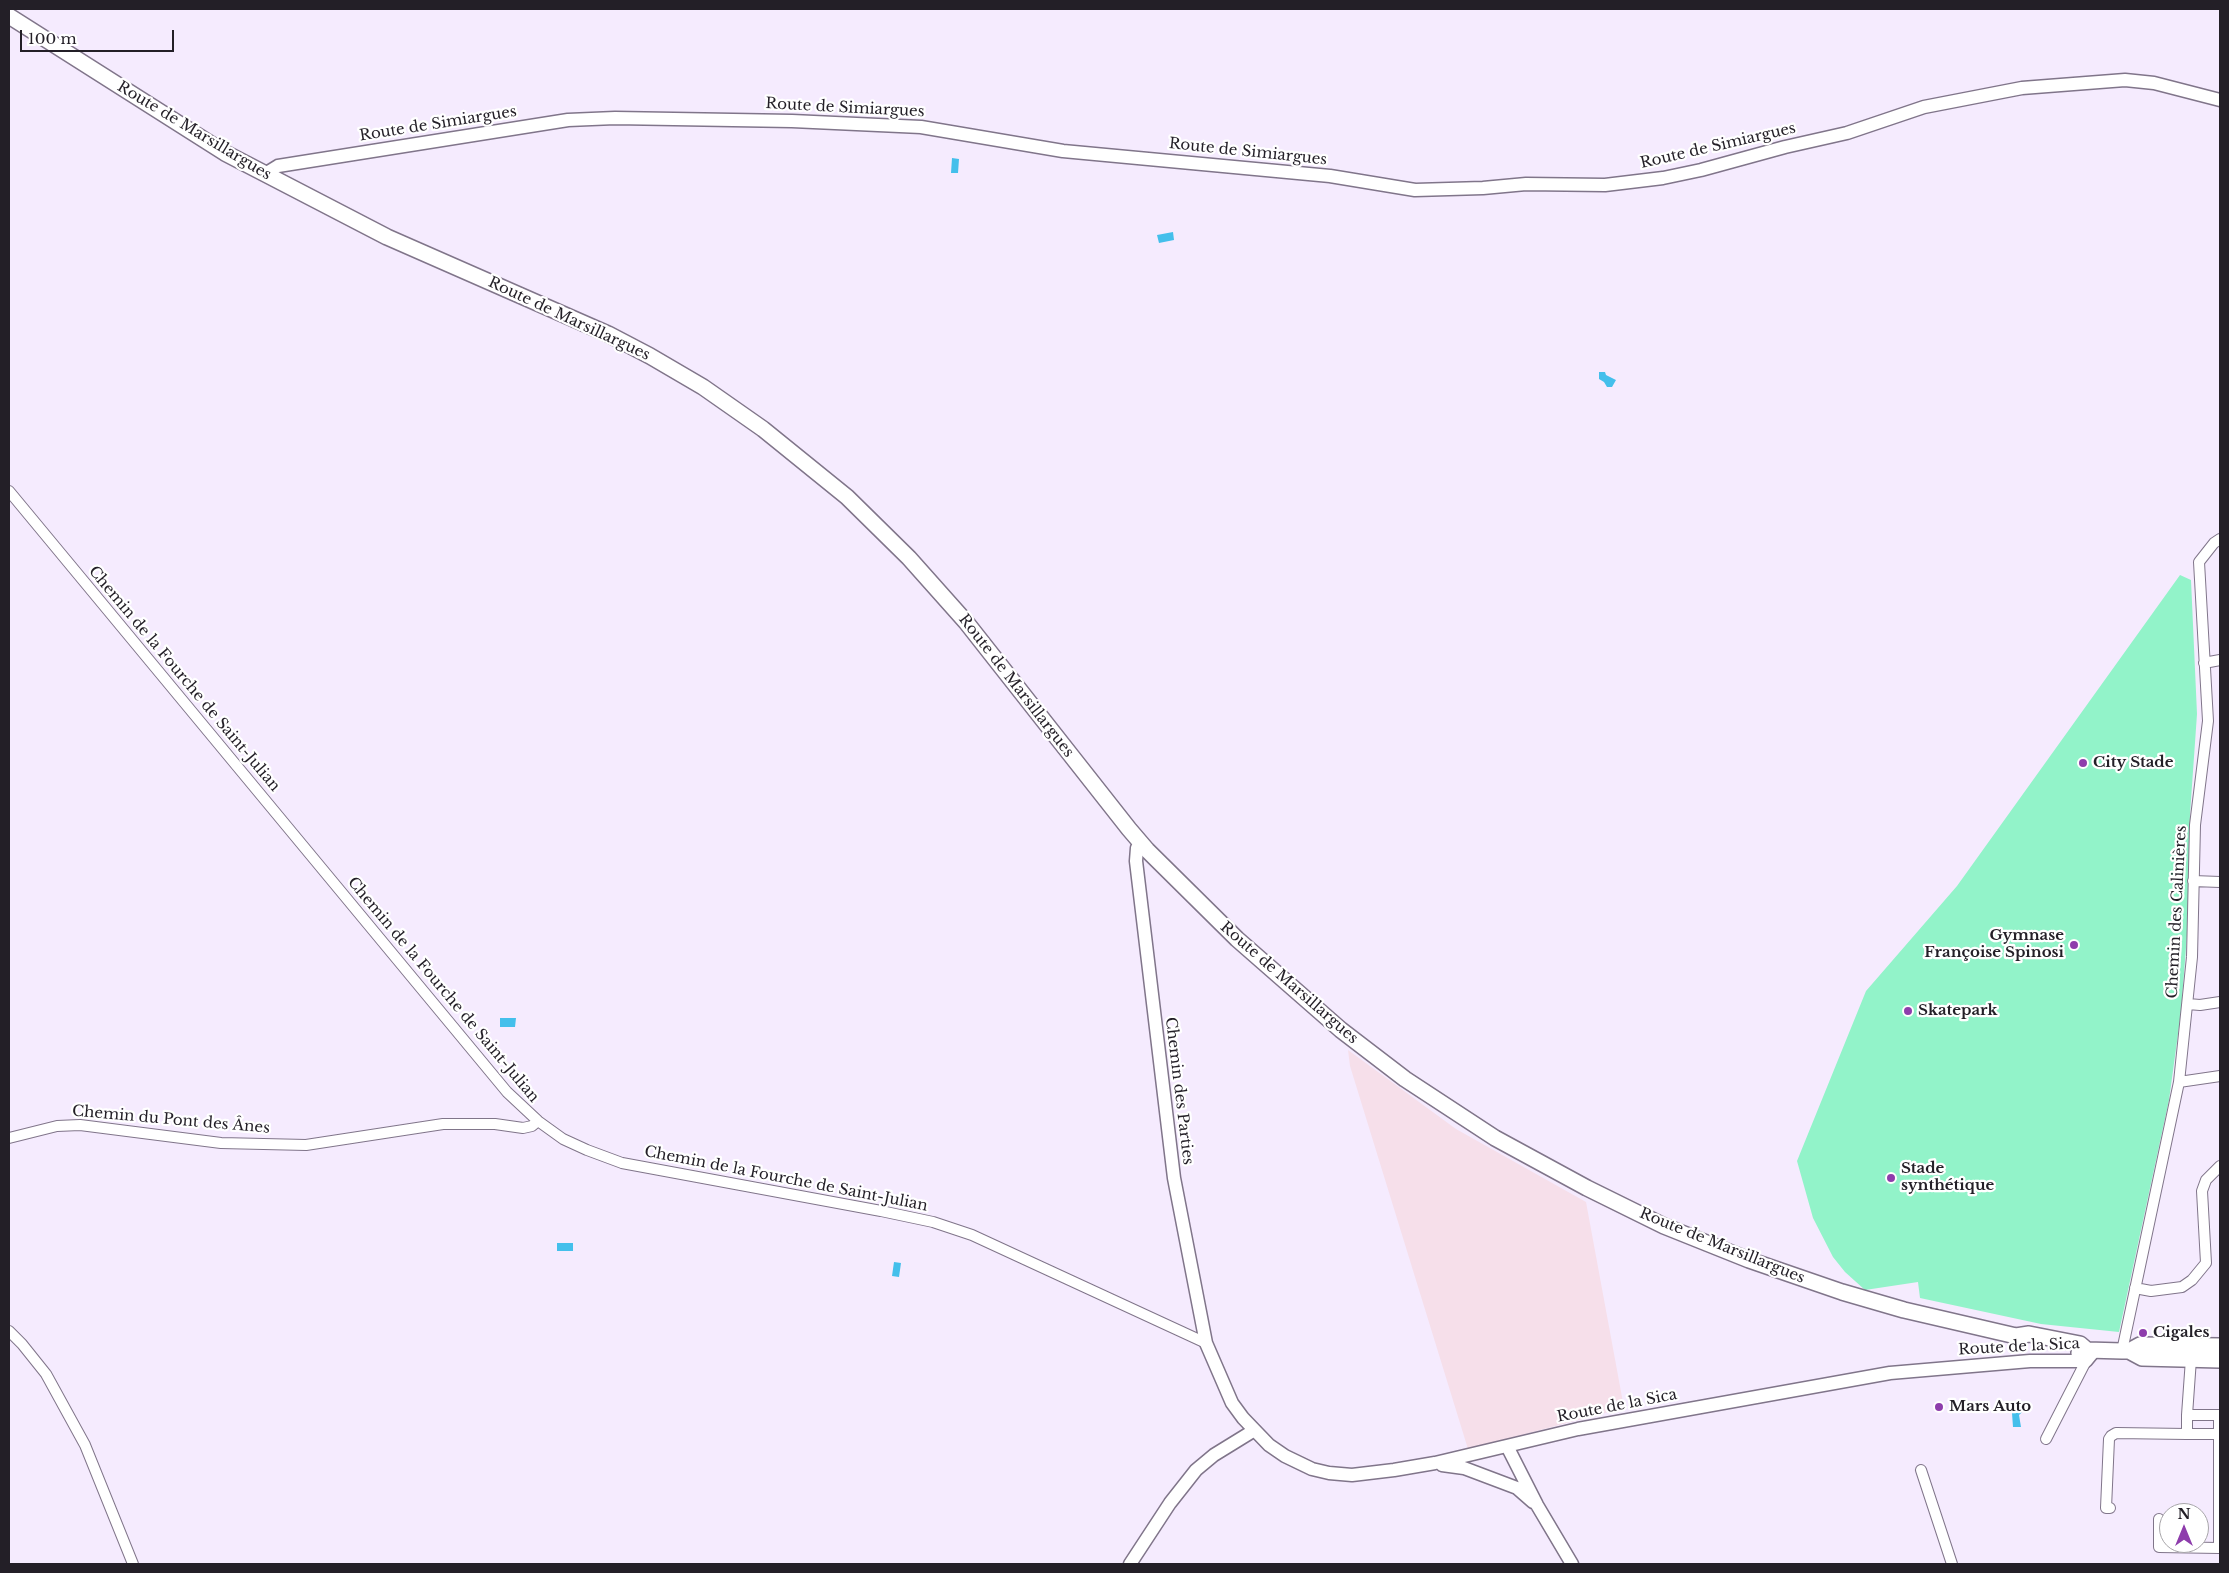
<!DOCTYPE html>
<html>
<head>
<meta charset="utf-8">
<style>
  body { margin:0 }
  #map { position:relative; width:2229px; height:1573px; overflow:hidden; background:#f5ebfe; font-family:"Libre Baskerville",serif }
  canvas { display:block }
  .frame { position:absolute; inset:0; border:10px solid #231f27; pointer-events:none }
  .north { position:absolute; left:2159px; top:1503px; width:50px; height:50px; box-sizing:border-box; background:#fff; border:1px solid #a7a5a9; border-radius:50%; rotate:0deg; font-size:14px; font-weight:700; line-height:20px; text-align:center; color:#231f27 }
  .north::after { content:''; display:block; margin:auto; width:18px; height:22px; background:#8e3dac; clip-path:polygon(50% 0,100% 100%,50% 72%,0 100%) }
  .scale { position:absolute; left:20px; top:30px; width:154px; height:22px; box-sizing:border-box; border:2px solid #231f27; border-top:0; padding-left:6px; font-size:15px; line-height:18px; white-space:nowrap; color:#231f27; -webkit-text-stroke:4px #fff; paint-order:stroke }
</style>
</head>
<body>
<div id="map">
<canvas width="2229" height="1573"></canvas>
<div class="frame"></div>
<div class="north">N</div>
<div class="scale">100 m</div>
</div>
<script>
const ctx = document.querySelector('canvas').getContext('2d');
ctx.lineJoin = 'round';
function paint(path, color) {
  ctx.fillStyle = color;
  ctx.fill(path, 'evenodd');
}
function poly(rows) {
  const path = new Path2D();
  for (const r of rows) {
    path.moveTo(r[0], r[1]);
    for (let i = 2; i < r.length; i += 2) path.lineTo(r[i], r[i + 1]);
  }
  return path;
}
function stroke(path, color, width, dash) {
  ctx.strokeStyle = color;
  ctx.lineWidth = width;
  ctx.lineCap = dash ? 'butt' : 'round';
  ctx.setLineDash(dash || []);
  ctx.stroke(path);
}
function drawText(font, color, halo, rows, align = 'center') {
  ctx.font = font + ' "Libre Baskerville",serif';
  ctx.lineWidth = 4.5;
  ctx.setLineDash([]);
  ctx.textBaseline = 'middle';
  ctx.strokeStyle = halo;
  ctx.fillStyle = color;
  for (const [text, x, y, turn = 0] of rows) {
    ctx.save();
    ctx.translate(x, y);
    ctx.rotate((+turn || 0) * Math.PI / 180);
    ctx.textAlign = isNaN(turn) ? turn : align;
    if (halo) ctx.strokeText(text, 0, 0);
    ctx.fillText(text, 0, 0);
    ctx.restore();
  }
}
const industrial = poly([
  [1348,1050,1456,1129,1586,1202,1624,1408,1468,1449,1350,1066]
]);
const green = poly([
  [2180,575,2191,580,2197,714,2190,814,2189,909,2181,1012,2169,1100,2119,1332,2041,1324,1920,1298,1918,1282,1865,1290,1845,1272,1833,1257,1813,1218,1797,1161,1866,991,1957,886]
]);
const water = poly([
  [952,158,959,159,958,173,951,173],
  [1173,232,1174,240,1159,243,1157,235],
  [1599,372,1605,372,1606,375,1616,380,1612,387,1607,387,1604,382,1599,379],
  [500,1018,516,1018,515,1027,500,1027],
  [557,1243,573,1243,573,1251,557,1251],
  [894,1262,901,1263,899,1277,892,1276],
  [2016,1408,2022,1412,2019,1415,2021,1427,2013,1427,2012,1413]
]);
const minor = poly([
  [9,491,507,1092,538,1121,563,1139,587,1150,622,1163,881,1211,933,1222,972,1235,1206,1343],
  [2204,663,2220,660],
  [2193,881,2220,882],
  [2188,1004,2200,1005,2220,1002],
  [2179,1082,2220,1076],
  [9,1138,57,1126,80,1125,221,1143,306,1145,443,1124,495,1124,523,1128,532,1126,538,1121],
  [2135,1288,2151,1291,2182,1287,2192,1280,2206,1263,2202,1191,2206,1180,2220,1166],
  [9,1331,22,1344,46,1374,85,1445,133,1564],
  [2122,1351,2179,1082,2192,957,2195,825,2208,721,2199,562,2214,543,2220,539],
  [2191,1359,2187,1415,2220,1415],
  [2187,1434,2218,1434],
  [2046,1439,2086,1361],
  [1921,1470,1952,1564],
  [2110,1508,2106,1508,2109,1439,2111,1436,2116,1433,2187,1434,2187,1415],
  [2159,1519,2159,1547,2219,1548,2219,1415]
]);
const tertiary = poly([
  [265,174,278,166,568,120,615,118,792,121,921,127,1063,151,1330,176,1415,190,1483,188,1526,184,1605,185,1663,178,1701,170,1785,147,1847,133,1924,107,2022,88,2125,80,2154,83,2220,100],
  [1140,843,1137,848,1136,861,1174,1178,1206,1343,1232,1403,1243,1418,1269,1445,1285,1456,1312,1469,1329,1473,1352,1475,1394,1470,1435,1463,1578,1429,1890,1373,2030,1361,2086,1361,2095,1350],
  [1507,1446,1537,1505,1572,1564],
  [1442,1465,1464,1468,1517,1488,1533,1502],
  [1130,1564,1170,1503,1196,1470,1214,1455,1253,1431]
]);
const secondary = poly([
  [9,16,225,153,387,237,608,334,650,356,703,387,763,429,847,497,909,558,966,622,1129,829,1147,850,1237,939,1341,1030,1405,1079,1495,1138,1587,1188,1664,1226,1749,1260,1842,1292,1904,1310,2016,1336,2029,1334,2080,1344,2087,1350],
  [2129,1351,2140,1345,2220,1346],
  [2079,1353,2087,1350,2122,1351,2129,1351,2142,1358,2220,1360]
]);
const markers = [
  [2083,763,5,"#8e3dac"],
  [2074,945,5,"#8e3dac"],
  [1908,1011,5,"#8e3dac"],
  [1891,1178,5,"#8e3dac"],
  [2143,1333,5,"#8e3dac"],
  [1939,1407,5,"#8e3dac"]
];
const streetNames = [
  ["Route de Simiargues",845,108,3],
  ["Route de Simiargues",438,124,-9],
  ["Route de Marsillargues",194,131,31],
  ["Route de Simiargues",1718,146,-13],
  ["Route de Simiargues",1248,152,6],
  ["Route de Marsillargues",569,319,25],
  ["Chemin de la Fourche de Saint-Julian",184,679,50],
  ["Route de Marsillargues",1016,686,52],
  ["Chemin des Calinières",2177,912,-87],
  ["Route de Marsillargues",1289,983,41],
  ["Chemin de la Fourche de Saint-Julian",443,990,50],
  ["Chemin des Parties",1179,1091,83],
  ["Chemin du Pont des Ânes",171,1120,5],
  ["Chemin de la Fourche de Saint-Julian",786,1179,11],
  ["Route de Marsillargues",1722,1246,22],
  ["Route de la Sica",2019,1347,-3],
  ["Route de la Sica",1617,1406,-11]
];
const poiNames = [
  ["City Stade",2093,763],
  ["Gymnase",2064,936,"right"],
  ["Françoise Spinosi",2064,953,"right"],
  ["Skatepark",1918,1011],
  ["Stade",1901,1169],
  ["synthétique",1901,1186],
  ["Cigales",2153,1333],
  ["Mars Auto",1949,1407]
];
paint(industrial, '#f6dfea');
paint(green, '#92f3c9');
paint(water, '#44bfeb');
stroke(minor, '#80758a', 12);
stroke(tertiary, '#80758a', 15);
stroke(secondary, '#80758a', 18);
stroke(minor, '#fff', 10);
stroke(tertiary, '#fff', 12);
stroke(secondary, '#fff', 15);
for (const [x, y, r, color] of markers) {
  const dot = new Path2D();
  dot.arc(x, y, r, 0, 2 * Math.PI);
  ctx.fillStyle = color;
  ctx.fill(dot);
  stroke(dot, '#fff', 2);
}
drawText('15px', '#231f27', '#fff', streetNames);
drawText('bold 15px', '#231f27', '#fff', poiNames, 'left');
</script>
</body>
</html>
